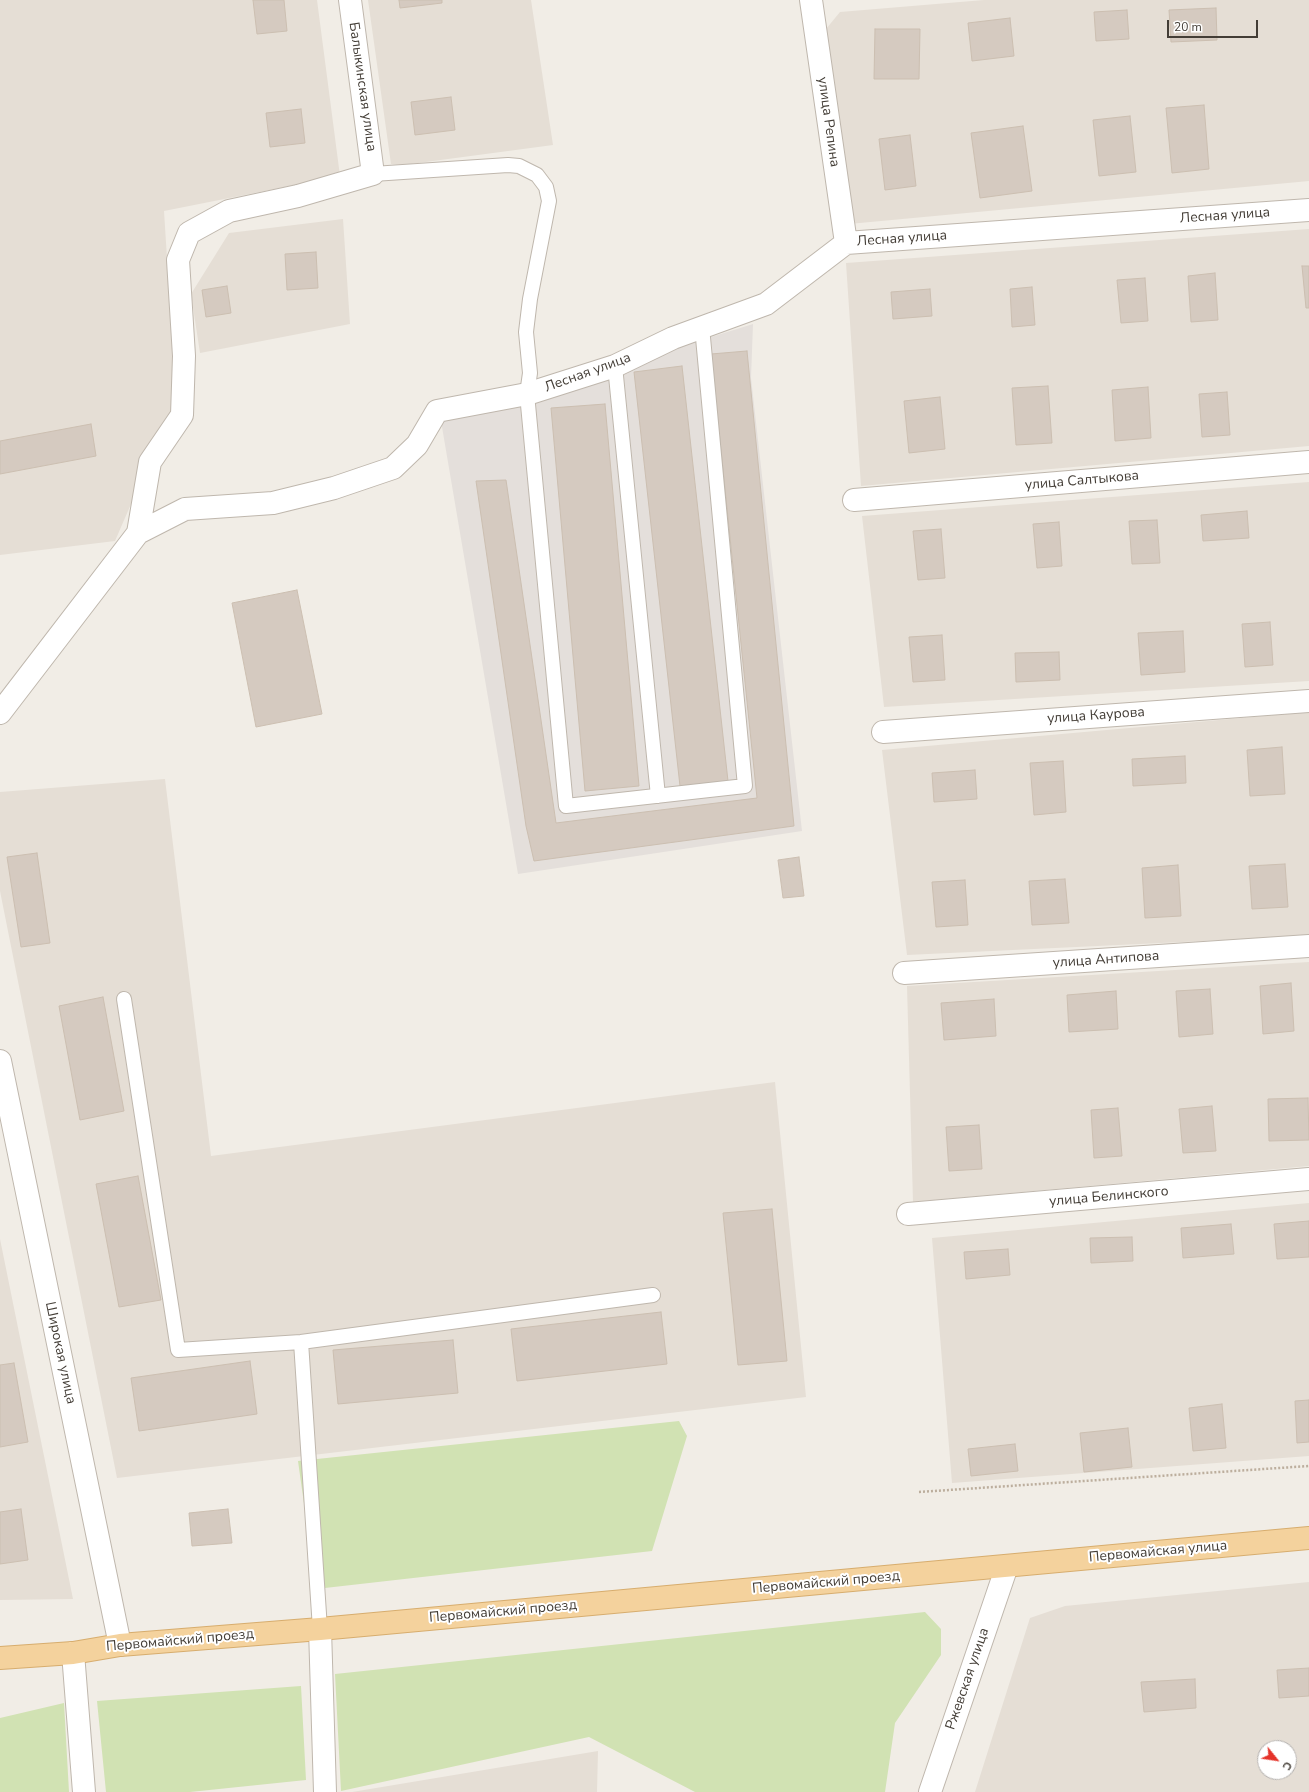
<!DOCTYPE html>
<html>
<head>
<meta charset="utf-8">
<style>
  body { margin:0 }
  #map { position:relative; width:1309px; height:1792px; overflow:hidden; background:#f1ede6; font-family:"Nunito Sans",sans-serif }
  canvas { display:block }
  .north { position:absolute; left:1257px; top:1740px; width:40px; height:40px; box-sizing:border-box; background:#fff; border:1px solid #b4b1af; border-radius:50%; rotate:120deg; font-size:11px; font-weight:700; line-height:16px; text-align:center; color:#433d36 }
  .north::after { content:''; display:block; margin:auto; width:14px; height:18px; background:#e5332a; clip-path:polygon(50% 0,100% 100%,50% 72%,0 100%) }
  .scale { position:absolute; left:1167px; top:20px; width:91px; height:18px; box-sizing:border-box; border:2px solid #433d36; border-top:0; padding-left:5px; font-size:12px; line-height:14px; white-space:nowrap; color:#433d36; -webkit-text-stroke:3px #fff; paint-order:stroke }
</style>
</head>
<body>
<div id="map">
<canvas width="1309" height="1792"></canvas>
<div class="north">С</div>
<div class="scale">20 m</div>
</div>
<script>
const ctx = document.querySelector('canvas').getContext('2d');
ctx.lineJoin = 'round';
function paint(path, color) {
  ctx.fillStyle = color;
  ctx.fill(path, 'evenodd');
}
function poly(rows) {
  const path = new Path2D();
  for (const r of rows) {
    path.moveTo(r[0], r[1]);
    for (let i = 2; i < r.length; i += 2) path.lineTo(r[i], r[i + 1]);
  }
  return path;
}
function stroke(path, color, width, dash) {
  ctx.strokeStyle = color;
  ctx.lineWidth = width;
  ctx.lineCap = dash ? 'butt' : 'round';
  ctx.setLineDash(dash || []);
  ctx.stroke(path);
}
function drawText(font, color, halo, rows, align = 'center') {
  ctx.font = font + ' "Nunito Sans",sans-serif';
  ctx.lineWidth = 4;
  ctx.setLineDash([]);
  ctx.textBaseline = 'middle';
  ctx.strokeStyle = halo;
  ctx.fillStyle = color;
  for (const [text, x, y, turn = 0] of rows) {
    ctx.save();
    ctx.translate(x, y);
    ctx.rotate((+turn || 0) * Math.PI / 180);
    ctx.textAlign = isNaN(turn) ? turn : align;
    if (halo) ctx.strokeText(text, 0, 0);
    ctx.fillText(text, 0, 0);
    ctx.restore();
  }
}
const residential = poly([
  [0,0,317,0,340,176,164,211,176,400,115,541,0,555],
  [368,0,531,0,553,145,403,165,391,164],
  [984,0,1309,0,1309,181,849,224,826,29,840,12],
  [343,219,350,324,200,353,191,294,229,233],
  [1309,229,1309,446,861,486,846,263],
  [1309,482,1309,681,884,707,862,516],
  [1309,712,1309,936,907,955,882,750],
  [165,779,211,1156,775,1082,806,1397,117,1478,0,891,0,792],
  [1309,962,1309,1166,913,1202,907,986],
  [1309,1203,1309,1456,952,1483,932,1238],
  [0,1239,73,1599,0,1600],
  [1309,1582,1309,1792,975,1792,1030,1618,1065,1606],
  [1265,1748,1289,1748,1289,1772,1265,1772],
  [598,1751,597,1792,352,1792]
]);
const industrial = poly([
  [753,324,751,378,802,831,518,874,441,421]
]);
const green = poly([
  [679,1421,687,1436,652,1551,316,1589,298,1461],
  [925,1612,941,1629,941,1655,895,1723,885,1792,695,1792,589,1737,341,1791,335,1674],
  [301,1686,306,1780,190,1792,106,1792,97,1701],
  [64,1703,69,1792,0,1792,0,1718]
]);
const building = poly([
  [253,0,284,0,287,31,257,34,253,0],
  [399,0,442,0,442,3,400,8,399,0],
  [1216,8,1217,40,1171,42,1169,10,1216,8],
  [1127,10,1129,39,1096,41,1094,12,1127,10],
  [1010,18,1014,56,972,61,968,23,1010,18],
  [875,29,920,29,919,79,874,79,875,29],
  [451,97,455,130,415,135,411,102,451,97],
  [1204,105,1209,169,1172,173,1166,108,1204,105],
  [301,109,305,143,270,147,266,113,301,109],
  [1130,116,1136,172,1099,176,1093,120,1130,116],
  [1023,126,1032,191,980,198,971,133,1023,126],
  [910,135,916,186,885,190,879,139,910,135],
  [316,252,318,288,287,290,285,254,316,252],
  [1302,266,1309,266,1309,308,1306,308,1302,266],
  [1215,273,1218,320,1191,322,1188,276,1215,273],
  [1145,278,1148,321,1121,323,1117,280,1145,278],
  [227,286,231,313,206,317,202,290,227,286],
  [1032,287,1035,325,1012,327,1010,289,1032,287],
  [930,289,932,316,893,319,891,292,930,289],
  [747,351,794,826,534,861,526,826,476,481,506,480,556,823,757,798,711,354,747,351],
  [682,366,728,781,680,786,634,372,682,366],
  [1048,386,1052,443,1016,445,1012,388,1048,386],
  [1148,387,1151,438,1115,441,1112,390,1148,387],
  [1227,392,1230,435,1202,437,1199,394,1227,392],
  [940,397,945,449,909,453,904,401,940,397],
  [605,404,639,786,585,791,551,408,605,404],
  [91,424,96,456,0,474,0,441,91,424],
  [1247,511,1249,538,1203,541,1201,515,1247,511],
  [1157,520,1160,563,1132,564,1129,521,1157,520],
  [1059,522,1062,566,1037,568,1033,524,1059,522],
  [941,529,945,578,918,580,913,531,941,529],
  [297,590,322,714,256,727,232,603,297,590],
  [1270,622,1273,665,1245,667,1242,624,1270,622],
  [1183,631,1185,672,1141,675,1138,633,1183,631],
  [942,635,945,680,913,682,909,637,942,635],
  [1059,652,1060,680,1016,682,1015,653,1059,652],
  [1282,747,1285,794,1250,796,1247,750,1282,747],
  [1185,756,1186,783,1133,786,1132,759,1185,756],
  [1063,761,1066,812,1034,815,1030,763,1063,761],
  [975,770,977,799,934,802,932,773,975,770],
  [37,853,50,943,21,947,7,857,37,853],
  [799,857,804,896,783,898,778,860,799,857],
  [1285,864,1288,907,1252,909,1249,866,1285,864],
  [1178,865,1181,916,1145,918,1142,868,1178,865],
  [1065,879,1069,923,1032,925,1029,881,1065,879],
  [965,880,968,925,936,927,932,882,965,880],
  [1291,983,1294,1031,1263,1034,1260,986,1291,983],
  [1210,989,1213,1034,1179,1037,1176,991,1210,989],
  [1116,991,1118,1029,1069,1032,1067,995,1116,991],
  [103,997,124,1111,80,1120,59,1006,103,997],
  [994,999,996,1036,944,1040,941,1003,994,999],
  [1308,1098,1309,1140,1269,1141,1268,1099,1308,1098],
  [1212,1106,1216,1151,1183,1153,1179,1109,1212,1106],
  [1118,1108,1122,1156,1094,1158,1091,1110,1118,1108],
  [979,1125,982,1169,949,1171,946,1127,979,1125],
  [138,1176,161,1300,119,1307,96,1184,138,1176],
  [772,1209,787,1361,738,1365,723,1213,772,1209],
  [1309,1221,1309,1257,1277,1259,1274,1224,1309,1221],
  [1231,1224,1234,1254,1183,1258,1181,1228,1231,1224],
  [1132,1237,1133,1261,1091,1263,1090,1238,1132,1237],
  [1008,1249,1010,1275,966,1279,964,1252,1008,1249],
  [661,1312,667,1364,517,1381,511,1329,661,1312],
  [453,1340,458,1393,338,1404,333,1350,453,1340],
  [250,1361,257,1414,139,1431,131,1378,250,1361],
  [14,1363,28,1442,0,1447,0,1365,14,1363],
  [1309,1400,1309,1442,1297,1443,1295,1401,1309,1400],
  [1222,1404,1226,1448,1193,1451,1189,1408,1222,1404],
  [1128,1428,1132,1467,1084,1472,1080,1433,1128,1428],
  [1015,1444,1018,1471,971,1476,968,1449,1015,1444],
  [21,1509,28,1560,0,1564,0,1512,21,1509],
  [228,1509,232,1543,192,1546,189,1513,228,1509],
  [1309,1668,1309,1696,1279,1698,1277,1670,1309,1668],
  [1195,1679,1196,1708,1144,1712,1141,1682,1195,1679]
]);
const path = poly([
  [919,1492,1309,1466]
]);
const service = poly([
  [373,174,508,165,519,166,537,175,546,187,549,201,530,299,526,332,530,373,527,394,566,806,745,786,702,327],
  [615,366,658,796],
  [124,999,178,1350,301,1342,653,1295],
  [301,1342,320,1629]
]);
const minor = poly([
  [811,0,846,243],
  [854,500,1309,462],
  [138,533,185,509,273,503,334,488,393,468,417,445,437,411,527,394,615,366,673,338,766,304,846,243,1309,210],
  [0,713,138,533,150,462,182,415,184,356,178,260,189,233,229,211,298,196,373,174,350,0],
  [883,732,1309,701],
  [904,973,1309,946],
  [0,1061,120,1645],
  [908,1214,1309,1179],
  [320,1629,325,1792],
  [73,1653,84,1792],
  [930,1792,1007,1566]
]);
const primary = poly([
  [0,1658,73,1653,120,1645,320,1629,1309,1538]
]);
const streetNames = [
  ["Балыкинская улица",362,87,82],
  ["улица Репина",828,122,82],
  ["Лесная улица",1225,216,-4],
  ["Лесная улица",902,239,-4],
  ["Лесная улица",588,373,-20],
  ["улица Салтыкова",1082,481,-5],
  ["улица Каурова",1096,716,-4],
  ["улица Антипова",1106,960,-4],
  ["улица Белинского",1109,1197,-5],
  ["Широкая улица",60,1353,78],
  ["Первомайская улица",1158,1552,-5],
  ["Первомайский проезд",826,1583,-5],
  ["Первомайский проезд",503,1612,-5],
  ["Первомайский проезд",180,1641,-5],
  ["Ржевская улица",968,1679,-71]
];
paint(residential, '#e5ded5');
paint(industrial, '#e4dfdb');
paint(green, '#d1e2b3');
paint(building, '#d5cac0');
stroke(building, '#ccbfb1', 1);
stroke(service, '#bfb7ad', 16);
stroke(minor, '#bfb7ad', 24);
stroke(primary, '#d7ad6e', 24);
stroke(path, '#bcae9d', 2.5, [2, 2]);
stroke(service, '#fff', 14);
stroke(minor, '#fff', 22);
stroke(primary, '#f4d29d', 22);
drawText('14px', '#433d36', '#fff', streetNames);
</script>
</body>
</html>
